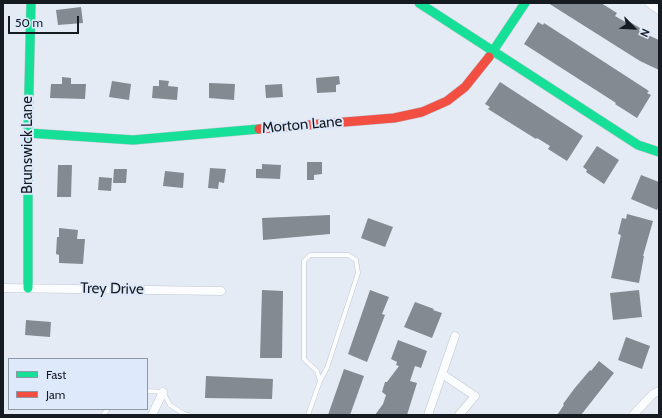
<!DOCTYPE html>
<html>
<head>
<meta charset="utf-8">
<style>
  body { margin:0 }
  #map { position:relative; width:662px; height:418px; overflow:hidden; background:#e4ebf5; font-family:Cabin,sans-serif }
  canvas { display:block }
  .frame { position:absolute; inset:0; border:4px solid #161b22; pointer-events:none }
  .legend { position:absolute; left:8px; top:358px; width:140px; height:52px; box-sizing:border-box; background:#deeafb; border:1px solid #8e97a4; margin:0; padding:5px 7px; list-style:none; font-size:12px; color:#161b22 }
  .legend li { display:flex; align-items:center; gap:8px; height:20px }
  .legend b { width:20px; border:1px solid #8e97a4 }
  .north { position:absolute; left:614px; top:8px; width:40px; height:40px; -webkit-text-stroke:3px #deeafb; paint-order:stroke; rotate:114deg; font-size:11px; font-weight:700; line-height:16px; text-align:center; color:#161b22 }
  .north::after { content:''; display:block; margin:auto; width:14px; height:18px; background:#161b22; clip-path:polygon(50% 0,100% 100%,50% 72%,0 100%) }
  .scale { position:absolute; left:8px; top:16px; width:71px; height:18px; box-sizing:border-box; border:2px solid #161b22; border-top:0; padding-left:5px; font-size:12px; line-height:14px; white-space:nowrap; color:#161b22; -webkit-text-stroke:3px #deeafb; paint-order:stroke }
</style>
</head>
<body>
<div id="map">
<canvas width="662" height="418"></canvas>
<div class="frame"></div>
<ul class="legend">
<li><b style="height:5px;background:#16e098"></b>Fast</li>
<li><b style="height:5px;background:#f24e42"></b>Jam</li>
</ul>
<div class="north">N</div>
<div class="scale">50 m</div>
</div>
<script>
const ctx = document.querySelector('canvas').getContext('2d');
ctx.lineJoin = 'round';
function paint(path, color) {
  ctx.fillStyle = color;
  ctx.fill(path, 'evenodd');
}
function poly(rows) {
  const path = new Path2D();
  for (const r of rows) {
    path.moveTo(r[0], r[1]);
    for (let i = 2; i < r.length; i += 2) path.lineTo(r[i], r[i + 1]);
  }
  return path;
}
function stroke(path, color, width, dash) {
  ctx.strokeStyle = color;
  ctx.lineWidth = width;
  ctx.lineCap = dash ? 'butt' : 'round';
  ctx.setLineDash(dash || []);
  ctx.stroke(path);
}
function drawText(font, color, halo, rows, align = 'center') {
  ctx.font = font + ' Cabin,sans-serif';
  ctx.lineWidth = 4;
  ctx.setLineDash([]);
  ctx.textBaseline = 'middle';
  ctx.strokeStyle = halo;
  ctx.fillStyle = color;
  for (const [text, x, y, turn = 0] of rows) {
    ctx.save();
    ctx.translate(x, y);
    ctx.rotate((+turn || 0) * Math.PI / 180);
    ctx.textAlign = isNaN(turn) ? turn : align;
    if (halo) ctx.strokeText(text, 0, 0);
    ctx.fillText(text, 0, 0);
    ctx.restore();
  }
}
const building = poly([
  [548,3,601,3,617,13,615,16,629,24,630,22,640,28,639,31,659,40,659,70,640,61],
  [81,7,83,23,58,25,56,10],
  [538,22,543,25,544,23,649,91,647,93,651,95,637,118,615,104,616,103,524,44],
  [339,76,340,84,336,85,336,92,317,93,316,78],
  [62,77,71,78,71,84,86,84,85,99,50,98,51,84,62,84],
  [159,80,169,81,168,86,178,87,177,100,152,98,153,86,159,86],
  [112,81,131,84,129,100,109,97],
  [500,82,583,136,567,161,548,149,550,146,537,138,536,139,488,109,490,107,485,104],
  [209,83,235,84,234,100,209,98],
  [282,84,283,97,266,98,265,85],
  [597,146,619,160,604,184,586,172,587,170,583,167],
  [307,162,322,162,322,174,314,175,314,180,307,180],
  [262,164,281,165,280,179,256,178,256,169,262,169],
  [58,165,72,165,71,197,57,197],
  [210,168,226,169,224,183,219,182,218,189,208,188],
  [114,169,127,169,126,183,113,183],
  [165,171,184,173,183,188,163,186],
  [641,175,659,182,659,206,657,210,631,199],
  [99,177,112,178,111,191,98,190],
  [627,214,653,221,643,256,644,256,639,283,611,278,621,235,618,234,622,218,626,219],
  [330,215,330,234,263,240,262,218],
  [368,218,393,227,385,247,361,238],
  [59,228,78,230,77,239,85,239,83,264,59,263,59,255,56,254,57,237,59,237],
  [262,290,283,291,282,358,260,358],
  [370,290,389,297,382,314,385,315,367,362,348,354],
  [639,290,642,317,613,320,610,293],
  [415,302,434,309,433,310,442,313,432,338,404,327],
  [26,320,51,322,50,337,25,335],
  [626,337,650,346,642,369,618,360],
  [398,340,427,351,421,368,415,366,410,381,417,383,407,415,375,415,383,404,386,395,382,392,385,382,387,382,399,366,396,365,397,362,391,359],
  [599,361,614,373,581,415,557,415,564,405,563,404,574,389,590,370,591,371],
  [344,369,364,376,350,415,328,415],
  [206,376,273,379,272,399,205,398]
]);
const lane = poly([
  [147,391,163,392,170,405,184,414,188,415],
  [103,415,108,409],
  [308,415,320,381,327,368,358,273,356,260,348,255,310,255,304,261,304,359,317,371,320,381]
]);
const street = poly([
  [649,3,659,10],
  [3,288,221,291],
  [442,374,475,396,459,415],
  [152,415,163,392],
  [428,415,455,336],
  [633,415,653,394,659,391]
]);
const fast = poly([
  [419,3,638,145,659,152],
  [489,57,525,3],
  [28,133,133,140,259,129],
  [28,288,28,133,31,3]
]);
const jam = poly([
  [259,129,394,118,422,112,447,101,465,87,489,57]
]);
const streetNames = [
  ["Morton Lane",302,125,-5],
  ["Brunswick Lane",28,145,-90],
  ["Trey Drive",112,289,1]
];
paint(building, '#848a91');
stroke(lane, '#c1c7d0', 5);
stroke(street, '#c1c7d0', 9);
stroke(fast, '#c1c7d0', 10);
stroke(jam, '#c1c7d0', 10);
stroke(lane, '#fbfcfe', 4);
stroke(street, '#fbfcfe', 8);
stroke(fast, '#16e098', 9);
stroke(jam, '#f24e42', 9);
drawText('15px', '#161b22', '#deeafb', streetNames);
</script>
</body>
</html>
